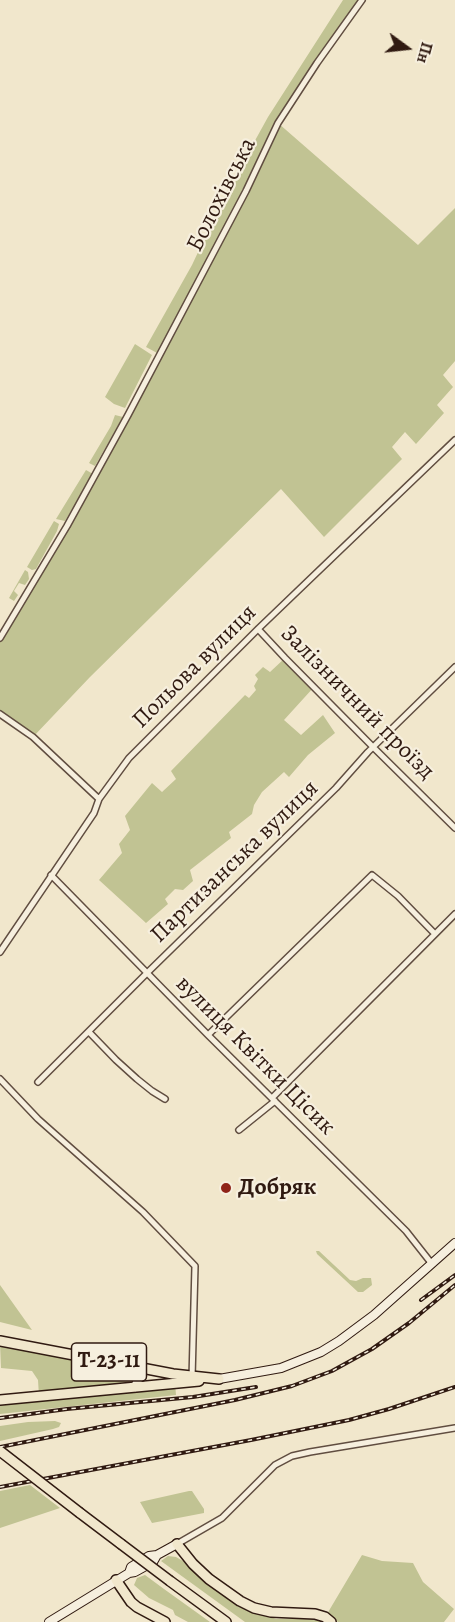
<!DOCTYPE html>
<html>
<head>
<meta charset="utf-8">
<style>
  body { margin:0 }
  #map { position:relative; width:455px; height:1622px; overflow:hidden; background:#f1e7cc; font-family:Alegreya,serif }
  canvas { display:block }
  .north { position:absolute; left:377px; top:18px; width:60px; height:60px; -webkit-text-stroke:4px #f6efde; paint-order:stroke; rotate:105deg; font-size:16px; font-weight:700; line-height:24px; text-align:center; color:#301a11 }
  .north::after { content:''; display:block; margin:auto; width:21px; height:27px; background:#301a11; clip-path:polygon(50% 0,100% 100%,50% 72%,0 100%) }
</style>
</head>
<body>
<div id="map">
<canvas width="455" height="1622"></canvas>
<div class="north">Пн</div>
</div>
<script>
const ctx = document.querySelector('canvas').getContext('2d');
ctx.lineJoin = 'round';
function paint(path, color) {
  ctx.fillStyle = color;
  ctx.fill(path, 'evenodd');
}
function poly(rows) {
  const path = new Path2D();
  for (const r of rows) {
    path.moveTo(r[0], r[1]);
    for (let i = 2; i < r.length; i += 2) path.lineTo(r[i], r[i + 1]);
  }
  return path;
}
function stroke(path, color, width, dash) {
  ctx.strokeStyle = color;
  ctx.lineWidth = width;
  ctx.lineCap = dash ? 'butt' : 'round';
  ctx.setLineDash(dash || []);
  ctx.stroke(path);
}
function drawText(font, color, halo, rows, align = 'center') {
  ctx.font = font + ' Alegreya,serif';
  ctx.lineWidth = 4.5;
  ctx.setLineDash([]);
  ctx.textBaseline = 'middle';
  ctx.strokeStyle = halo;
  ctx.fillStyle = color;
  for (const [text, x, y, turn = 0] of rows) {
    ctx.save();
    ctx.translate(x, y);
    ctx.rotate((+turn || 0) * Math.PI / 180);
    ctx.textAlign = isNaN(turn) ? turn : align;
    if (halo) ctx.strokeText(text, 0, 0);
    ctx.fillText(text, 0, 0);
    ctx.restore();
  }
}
const green = poly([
  [343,0,362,0,278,123,418,245,455,208,455,361,443,375,453,387,437,405,444,413,416,444,405,432,392,447,402,459,324,537,281,489,90,677,33,737,0,714,0,638,67,526,159,354,146,347,192,265,226,193,268,117],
  [135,344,152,355,125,408,114,404,105,397],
  [115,415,123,417,95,466,89,463,111,426],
  [86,470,93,474,65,521,56,519],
  [54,521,59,524,57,531,36,569,32,570,27,567],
  [25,570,28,572,29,579,25,585,19,583,14,591,18,595,14,601,9,598],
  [285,658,314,687,284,720,301,735,323,715,335,733,308,755,289,777,284,772,262,792,254,805,252,814,229,832,231,838,190,870,193,881,183,890,175,889,165,899,168,904,146,923,99,880,122,853,119,844,130,830,125,816,152,783,162,792,176,779,171,771,245,695,249,698,256,690,254,686,258,679,255,675,263,667,270,672],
  [316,1251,319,1251,350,1280,356,1281,363,1278,371,1278,372,1285,363,1292,358,1292,317,1254],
  [0,1285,32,1330,0,1322],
  [0,1343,132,1370,134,1374,135,1387,175,1383,176,1395,0,1414,0,1400,39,1396,38,1380,32,1371,1,1368],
  [55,1421,61,1423,59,1427,53,1429,0,1441,0,1426,28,1422],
  [30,1485,60,1508,0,1528,0,1491],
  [189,1491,192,1491,204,1509,204,1513,152,1523,140,1502],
  [362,1555,382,1561,413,1563,423,1582,454,1609,444,1622,338,1622,327,1614],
  [168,1556,176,1557,183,1561,216,1588,260,1613,276,1619,312,1618,323,1622,245,1622,161,1561],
  [145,1575,164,1589,210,1622,188,1622,175,1615,173,1610,149,1598,134,1585,137,1578]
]);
const street = poly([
  [258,629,285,658,373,747,455,828],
  [0,638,67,526,128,415,246,191,278,123,317,63,362,0],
  [0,714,33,737,99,799],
  [51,875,208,1035,406,1231,432,1264],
  [0,952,94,813,99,799,129,758,258,629,455,440],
  [89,1032,116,1060,137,1079,152,1091,165,1099],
  [208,1035,372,875,398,896,435,934],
  [0,1079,38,1119,143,1212,195,1266,192,1378],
  [38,1082,147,973,336,788,368,752,455,667],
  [272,1098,455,914],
  [239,1130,275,1101],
  [177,1544,222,1518,275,1465,292,1456,310,1452,455,1428]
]);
const secondary = poly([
  [132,1366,137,1373,138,1380,135,1387],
  [219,1379,281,1368,321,1352,339,1341,374,1315,455,1243],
  [129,1573,131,1567,149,1556,157,1555],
  [49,1622,129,1573,135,1572,153,1562,157,1555,177,1544]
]);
const primary = poly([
  [0,1341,173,1374,219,1379],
  [0,1400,199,1381],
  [80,1513,121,1544],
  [177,1544,193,1564,209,1579,240,1601,254,1608,271,1612,315,1614,325,1617,331,1622],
  [116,1580,131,1602,137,1607,165,1622],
  [170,1581,226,1622]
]);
const rail = poly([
  [421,1300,455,1275],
  [0,1418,67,1409,193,1397,256,1387],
  [0,1447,235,1400,292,1386,332,1371,372,1349,409,1323,455,1285],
  [0,1487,251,1440,349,1420,389,1409,455,1387]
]);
const primaryBridge = poly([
  [0,1451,80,1513],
  [121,1544,170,1581]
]);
const markers = [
  [226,1188,6,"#8f2418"]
];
const shields = [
  [109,1362,75]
];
const shieldNames = [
  ["Т-23-11",109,1362]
];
const streetNames = [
  ["Болохівська",222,195,-63],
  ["Польова вулиця",195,667,-45],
  ["Залізничний проїзд",357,703,45],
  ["Партизанська вулиця",235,862,-44],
  ["вулиця Квітки Цісик",255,1056,45]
];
const poiNames = [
  ["Добряк",238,1188]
];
paint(green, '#c1c393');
stroke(street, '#604d40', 8);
stroke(secondary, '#301a11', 10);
stroke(primary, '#301a11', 12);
stroke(street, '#f6efde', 5);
stroke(secondary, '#f6efde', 8);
stroke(primary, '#f1e7cc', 9);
stroke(rail, '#301a11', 4);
stroke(rail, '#f6efde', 1.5, [4.5]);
stroke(primaryBridge, '#301a11', 12, []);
stroke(primaryBridge, '#f1e7cc', 9);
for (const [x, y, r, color] of markers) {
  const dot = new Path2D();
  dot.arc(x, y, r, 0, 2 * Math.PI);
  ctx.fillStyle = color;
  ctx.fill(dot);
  stroke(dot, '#f6efde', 2);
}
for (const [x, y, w] of shields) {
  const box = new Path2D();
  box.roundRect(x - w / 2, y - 19, w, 38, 4.5);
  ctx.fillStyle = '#f6efde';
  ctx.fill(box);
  stroke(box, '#301a11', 1.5);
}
drawText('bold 22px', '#301a11', null, shieldNames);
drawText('24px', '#301a11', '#f6efde', streetNames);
drawText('bold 24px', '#301a11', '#f6efde', poiNames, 'left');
</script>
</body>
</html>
